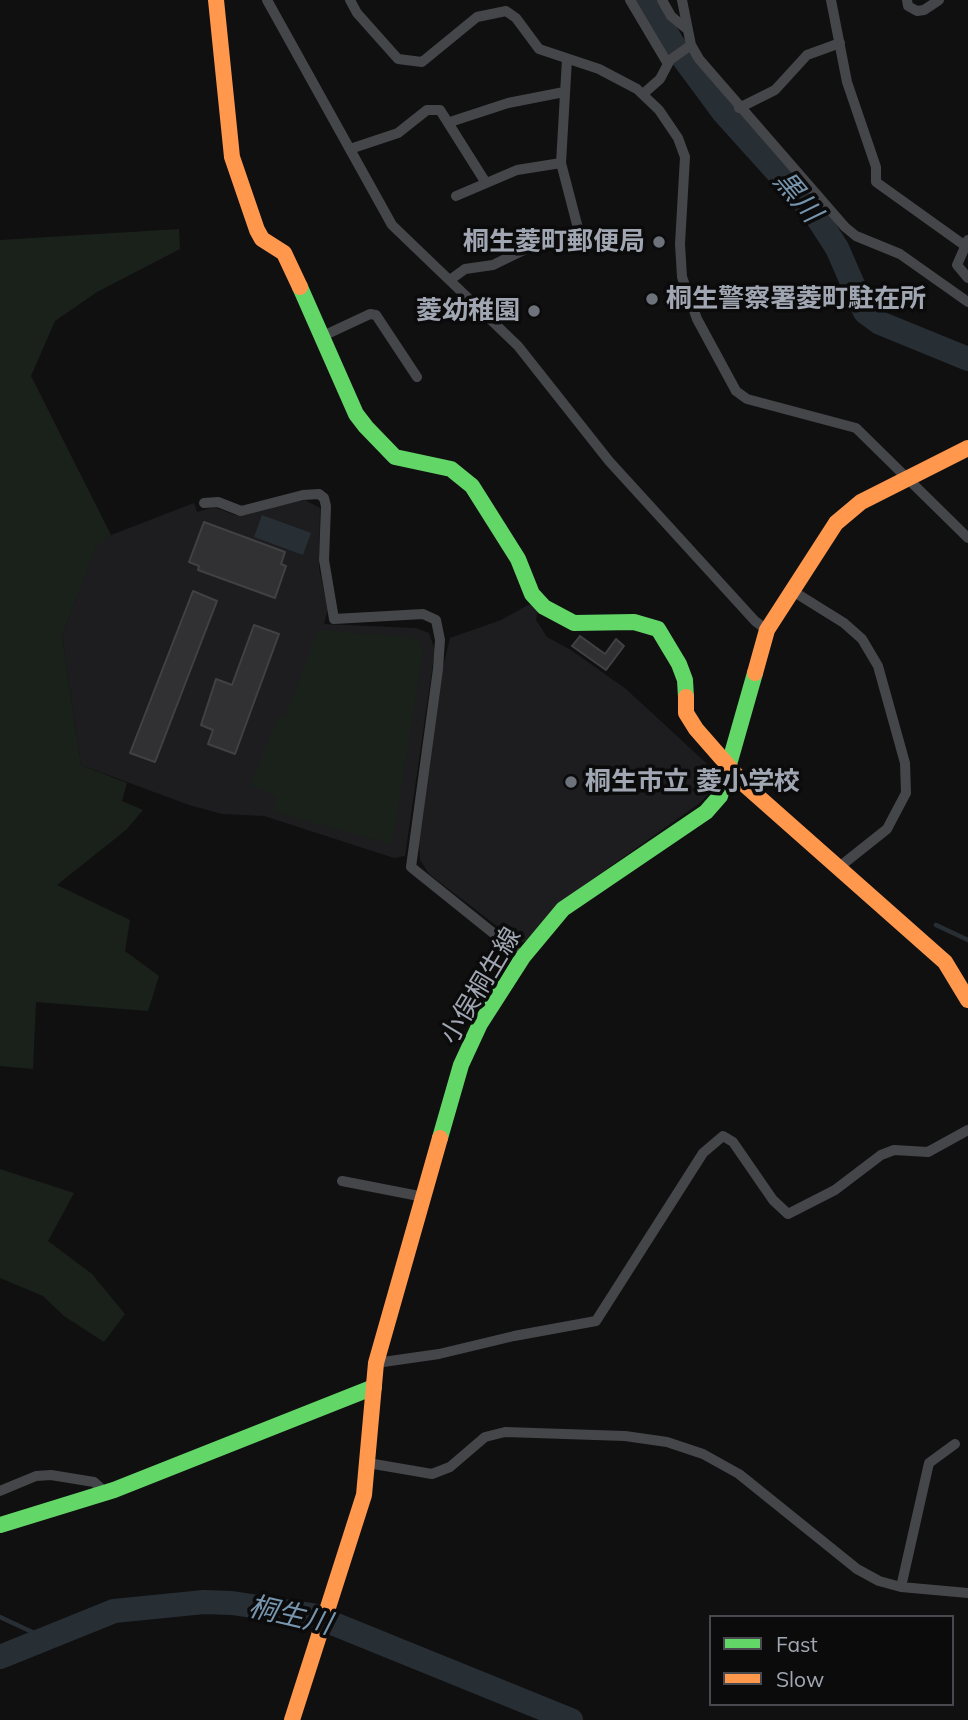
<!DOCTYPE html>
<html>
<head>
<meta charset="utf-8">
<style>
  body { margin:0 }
  #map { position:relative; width:968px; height:1720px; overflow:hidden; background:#101011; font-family:Mulish,sans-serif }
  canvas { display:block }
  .legend { position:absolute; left:709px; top:1615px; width:245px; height:91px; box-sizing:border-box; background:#0b0b0c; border:2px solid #47494e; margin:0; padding:9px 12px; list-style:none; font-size:21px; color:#a1a7b2 }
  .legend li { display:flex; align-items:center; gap:14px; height:35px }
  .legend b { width:35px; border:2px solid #47494e }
</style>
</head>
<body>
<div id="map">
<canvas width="968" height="1720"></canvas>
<ul class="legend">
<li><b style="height:9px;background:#63d668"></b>Fast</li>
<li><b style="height:9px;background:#ff974d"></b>Slow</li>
</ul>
</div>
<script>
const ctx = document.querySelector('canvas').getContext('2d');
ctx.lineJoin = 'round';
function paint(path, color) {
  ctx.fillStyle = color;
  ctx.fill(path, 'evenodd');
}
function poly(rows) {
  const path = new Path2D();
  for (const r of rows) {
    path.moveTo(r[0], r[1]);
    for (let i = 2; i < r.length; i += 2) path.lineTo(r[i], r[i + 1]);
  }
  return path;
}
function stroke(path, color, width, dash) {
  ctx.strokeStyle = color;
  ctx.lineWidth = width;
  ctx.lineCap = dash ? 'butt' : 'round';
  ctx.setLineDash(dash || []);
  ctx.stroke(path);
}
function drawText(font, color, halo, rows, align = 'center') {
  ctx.font = font + ' Mulish,"Noto Sans JP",sans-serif';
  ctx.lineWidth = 7;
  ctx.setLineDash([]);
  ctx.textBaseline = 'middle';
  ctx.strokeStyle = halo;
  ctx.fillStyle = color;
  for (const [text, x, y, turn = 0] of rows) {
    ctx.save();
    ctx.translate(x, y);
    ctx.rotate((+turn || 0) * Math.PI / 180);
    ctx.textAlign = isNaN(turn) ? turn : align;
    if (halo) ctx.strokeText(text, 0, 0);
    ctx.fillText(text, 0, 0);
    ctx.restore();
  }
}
const built = poly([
  [305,500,320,508,319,568,328,609,324,624,416,628,429,633,435,650,405,856,394,858,264,816,222,814,189,805,81,765,62,636,96,546,111,535,194,503,197,512,214,507,235,515],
  [532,603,538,610,536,620,547,637,571,650,626,689,717,773,712,790,700,803,580,888,557,907,527,941,519,943,429,874,420,860,419,842,441,675,450,638,501,620]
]);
const green = poly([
  [179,229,180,249,97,292,55,321,31,376,111,535,96,547,62,636,81,765,127,783,122,801,143,810,126,830,57,885,130,920,125,951,159,976,148,1011,36,1002,33,1069,0,1066,0,240],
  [318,630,410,637,419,641,423,650,419,676,392,844,273,812,277,797,250,785,278,717,285,718],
  [0,1169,74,1193,48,1241,92,1274,125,1314,104,1342,64,1316,43,1296,0,1278]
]);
const water = poly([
  [262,515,311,533,303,555,254,537]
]);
const stream = poly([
  [936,925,968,940],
  [0,1617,45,1638]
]);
const river = poly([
  [647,0,673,44,724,113,815,214,837,248,865,312,880,323,968,359],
  [0,1657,114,1611,204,1602,232,1603,312,1615,571,1720]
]);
const building = poly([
  [204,522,285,552,281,564,286,566,275,598,198,570,199,566,189,562,204,522],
  [193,591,217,601,155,762,130,753,193,591],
  [254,625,279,634,235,754,208,744,213,730,201,725,216,679,232,685,254,625],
  [580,636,605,654,616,639,624,646,606,670,572,646,580,636]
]);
const street = poly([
  [267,0,392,225,518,346,609,461,755,621,767,630],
  [350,0,357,13,398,59,422,62,477,17,506,11,516,18,539,49,599,69,637,89,659,110,678,138,685,157,680,244,682,277,697,319,736,391,747,399,856,428,968,538],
  [630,0,668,64],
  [662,0,671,16,688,30],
  [682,0,691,45,699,59,845,227,856,236,900,254,968,302],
  [831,0,847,82,876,167,876,182,964,245],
  [907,0,908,6,917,11,924,10,939,0],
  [643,94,660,79,670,60,691,45],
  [739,108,775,90,807,55,840,43],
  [450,122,508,103,564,92],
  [350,149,398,133,427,110,440,110,486,183],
  [456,196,517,170,561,163],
  [968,240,957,265,968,278],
  [450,280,465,269,493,265,534,245,579,232,561,163,567,59],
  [323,336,370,314,376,315,417,377],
  [204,503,218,502,241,511,303,495,319,494,324,498,326,506,324,560,334,619,423,614,436,620,440,640,438,669,411,867,523,957],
  [791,590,844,623,862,639,878,666,905,763,906,793,887,829,838,868],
  [342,1181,424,1197],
  [376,1363,439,1354,514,1336,596,1321,703,1153,723,1136,733,1142,773,1200,788,1214,835,1190,881,1155,894,1150,928,1152,968,1130],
  [368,1463,432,1474,450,1467,485,1437,505,1432,625,1436,667,1442,703,1454,739,1474,857,1569,879,1581,901,1587,968,1593],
  [0,1491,36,1476,51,1475,94,1482,105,1492],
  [901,1587,929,1463,955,1444]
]);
const fast = poly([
  [300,287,356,414,366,427,395,457,451,469,472,486,518,559,532,594,544,607,574,623,634,622,658,629,679,664,685,680,686,697],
  [440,1138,461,1065,480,1024,523,957,563,909,706,812,720,796,755,673],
  [0,1525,114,1490,374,1387]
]);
const slow = poly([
  [216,0,232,157,257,230,262,239,284,253,300,287],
  [755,673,767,630,836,523,861,502,968,448],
  [686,697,686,713,696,729,745,785,945,962,968,1000],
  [292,1720,364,1495,376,1363,440,1138]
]);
const markers = [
  [659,242,7,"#6e727a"],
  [652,299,7,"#6e727a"],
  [534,311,7,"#6e727a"],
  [571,782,7,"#6e727a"]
];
const poiNames = [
  ["桐生菱町郵便局",645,242],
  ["桐生警察署菱町駐在所",666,299,"left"],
  ["菱幼稚園",520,311],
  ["桐生市立 菱小学校",585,782,"left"]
];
const streetNames = [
  ["小俣桐生線",481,986,-59]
];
const waterNames = [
  ["黒川",797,197,50],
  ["桐生川",290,1616,13]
];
paint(built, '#1d1d1f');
paint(green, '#1a211b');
paint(water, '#272e34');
stroke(stream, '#272e34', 4.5);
stroke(river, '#272e34', 24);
paint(building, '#313133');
stroke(building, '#404144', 2);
stroke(street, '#454649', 10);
stroke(fast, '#63d668', 16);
stroke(slow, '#ff974d', 16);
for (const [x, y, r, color] of markers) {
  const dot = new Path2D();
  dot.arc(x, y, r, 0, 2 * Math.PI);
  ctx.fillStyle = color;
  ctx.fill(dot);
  stroke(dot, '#0b0b0c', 2.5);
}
drawText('bold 26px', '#a1a7b2', '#0b0b0c', poiNames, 'right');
drawText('26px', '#a1a7b2', '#0b0b0c', streetNames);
drawText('italic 28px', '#7796ae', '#0b0b0c', waterNames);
</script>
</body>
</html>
